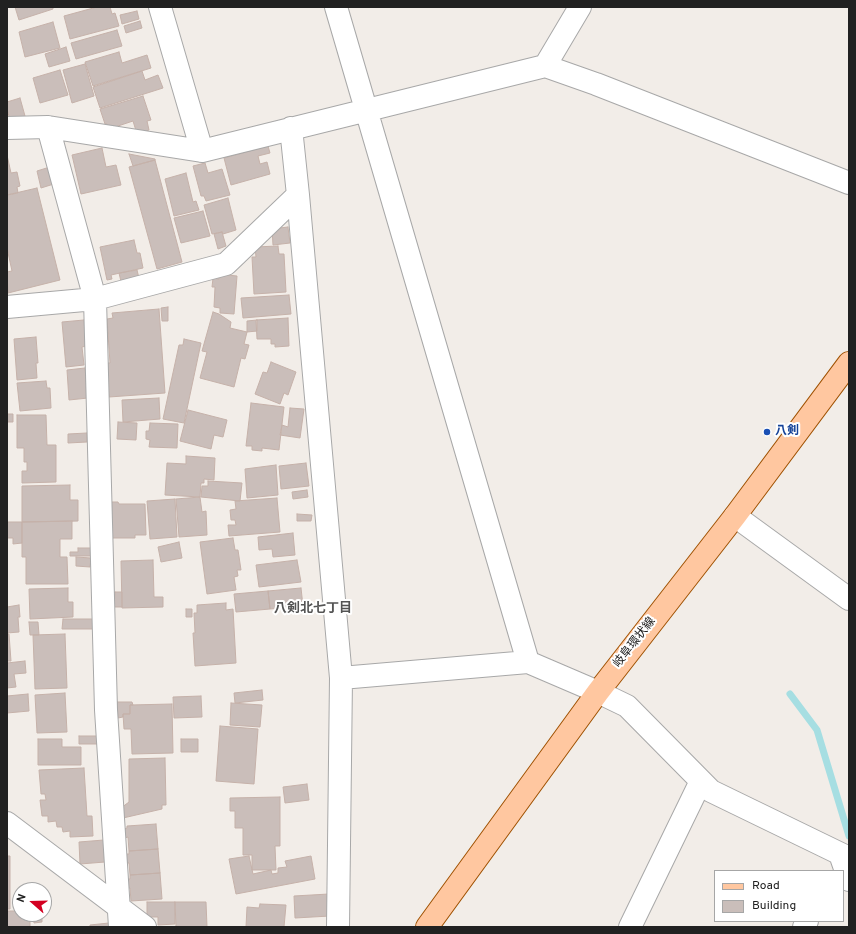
<!DOCTYPE html>
<html>
<head>
<meta charset="utf-8">
<style>
  body { margin:0 }
  #map { position:relative; width:856px; height:934px; overflow:hidden; background:#f2ede8; font-family:Overpass,sans-serif }
  canvas { display:block }
  .frame { position:absolute; inset:0; border:8px solid #212121; pointer-events:none }
  .legend { position:absolute; left:714px; top:870px; width:130px; height:52px; box-sizing:border-box; background:#fff; border:1px solid #a6a6a6; margin:0; padding:5px 7px; list-style:none; font-size:12px; color:#212121 }
  .legend li { display:flex; align-items:center; gap:8px; height:20px }
  .legend b { width:20px; border:1px solid #a6a6a6 }
  .north { position:absolute; left:12px; top:882px; width:40px; height:40px; box-sizing:border-box; background:#fff; border:1px solid #a6a6a6; border-radius:50%; rotate:290deg; font-size:11px; font-weight:700; line-height:16px; text-align:center; color:#212121 }
  .north::after { content:''; display:block; margin:auto; width:14px; height:18px; background:#d30021; clip-path:polygon(50% 0,100% 100%,50% 72%,0 100%) }
</style>
</head>
<body>
<div id="map">
<canvas width="856" height="934"></canvas>
<div class="frame"></div>
<ul class="legend">
<li><b style="height:5px;background:#ffc7a0"></b>Road</li>
<li><b style="height:11px;background:#cabeba"></b>Building</li>
</ul>
<div class="north">N</div>
</div>
<script>
const ctx = document.querySelector('canvas').getContext('2d');
ctx.lineJoin = 'round';
function poly(rows) {
  const path = new Path2D();
  for (const r of rows) {
    path.moveTo(r[0], r[1]);
    for (let i = 2; i < r.length; i += 2) path.lineTo(r[i], r[i + 1]);
  }
  return path;
}
function stroke(path, color, width, dash) {
  ctx.strokeStyle = color;
  ctx.lineWidth = width;
  ctx.lineCap = dash ? 'butt' : 'round';
  ctx.setLineDash(dash || []);
  ctx.stroke(path);
}
function paint(path, color) {
  ctx.fillStyle = color;
  ctx.fill(path, 'evenodd');
}
function drawText(font, color, halo, rows, align = 'center') {
  ctx.font = font + ' Overpass,"Noto Sans JP",sans-serif';
  ctx.lineWidth = 4;
  ctx.setLineDash([]);
  ctx.textBaseline = 'middle';
  ctx.strokeStyle = halo;
  ctx.fillStyle = color;
  for (const [text, x, y, turn = 0] of rows) {
    ctx.save();
    ctx.translate(x, y);
    ctx.rotate((+turn || 0) * Math.PI / 180);
    ctx.textAlign = isNaN(turn) ? turn : align;
    if (halo) ctx.strokeText(text, 0, 0);
    ctx.fillText(text, 0, 0);
    ctx.restore();
  }
}
const stream = poly([
  [790,694,817,730,849,836]
]);
const building = poly([
  [15,7,53,7,53,9,19,20,15,7],
  [97,7,110,7,112,14,115,13,119,26,70,39,64,16,97,7],
  [137,11,139,19,122,24,120,15,137,11],
  [140,21,142,28,126,33,124,26,140,21],
  [53,22,60,48,25,57,19,32,53,22],
  [117,30,122,46,76,59,71,43,117,30],
  [66,47,70,61,49,67,45,54,66,47],
  [119,52,122,63,147,55,151,68,93,86,85,62,119,52],
  [85,64,94,96,72,103,63,70,85,64],
  [60,70,68,95,40,103,33,78,60,70],
  [142,71,145,80,158,75,163,88,100,108,93,87,142,71],
  [143,96,151,120,147,121,149,130,137,134,133,121,109,129,107,124,105,124,100,109,143,96],
  [20,98,25,116,10,120,7,109,7,102,20,98],
  [268,146,270,153,258,156,260,164,267,162,270,174,231,185,224,158,268,146],
  [102,148,106,167,116,165,121,185,81,194,72,155,102,148],
  [129,154,155,159,155,160,133,166,129,154],
  [7,155,11,173,17,172,20,186,17,187,18,193,7,195,7,155],
  [155,160,182,262,157,269,129,167,155,160],
  [205,163,208,173,222,169,230,195,206,201,204,196,201,196,193,166,205,163],
  [53,166,57,183,41,188,37,171,53,166],
  [186,173,193,202,196,201,199,210,174,216,165,179,186,173],
  [37,188,60,280,8,293,7,272,12,271,7,248,7,195,37,188],
  [228,198,236,230,223,234,222,232,212,234,204,205,228,198],
  [203,211,210,236,181,243,174,218,203,211],
  [288,227,290,243,273,245,272,229,288,227],
  [222,232,226,246,218,249,214,234,222,232],
  [134,240,137,253,140,253,143,268,111,275,112,279,107,280,100,247,134,240],
  [278,246,279,254,284,254,286,292,254,294,252,257,256,257,255,247,278,246],
  [137,270,141,286,123,290,119,273,137,270],
  [218,274,237,276,234,314,220,313,220,308,214,307,215,287,212,287,213,278,219,279,218,274],
  [289,295,291,314,243,318,241,298,289,295],
  [168,307,168,321,162,321,161,308,168,307],
  [159,309,165,393,109,397,106,363,110,363,107,319,113,318,112,313,159,309],
  [213,312,219,314,231,322,230,328,247,332,244,344,249,345,245,359,241,358,234,387,200,378,207,352,202,351,213,312],
  [288,318,289,346,275,347,275,344,271,344,271,339,257,339,256,320,288,318],
  [84,320,86,346,82,347,84,365,66,367,62,322,84,320],
  [257,320,257,331,247,332,247,321,257,320],
  [36,337,38,363,36,363,37,378,17,380,14,339,36,337],
  [184,339,201,343,184,423,163,419,179,345,183,345,184,339],
  [271,362,296,372,288,395,284,393,280,404,255,394,263,372,267,373,271,362],
  [85,368,88,398,69,400,67,370,85,368],
  [46,381,47,388,50,388,51,408,20,411,17,383,46,381],
  [159,398,160,419,123,422,122,400,159,398],
  [251,403,284,407,279,450,262,448,262,451,252,450,252,446,246,446,251,403],
  [290,408,304,409,300,438,280,435,282,425,288,427,290,408],
  [188,410,227,420,223,437,214,435,211,449,180,441,188,410],
  [7,414,13,414,13,422,7,422,7,414],
  [17,415,46,415,47,445,56,445,56,482,22,483,22,471,27,471,27,462,24,462,24,448,17,448,17,415],
  [118,422,137,423,136,440,117,439,118,422],
  [150,423,178,424,177,448,149,447,150,440,146,439,146,431,149,431,150,423],
  [87,433,87,442,68,443,68,434,87,433],
  [186,456,215,458,214,480,204,479,204,483,201,483,200,497,165,495,167,463,186,464,186,456],
  [306,463,309,486,281,489,279,466,306,463],
  [276,465,278,495,247,498,245,469,276,465],
  [208,481,242,483,240,501,201,497,202,486,208,486,208,481],
  [70,485,70,500,78,500,78,521,22,522,22,486,70,485],
  [307,490,308,497,293,499,292,492,307,490],
  [200,497,202,512,206,511,207,535,179,537,176,499,200,497],
  [277,498,280,532,229,536,228,525,236,525,235,520,231,520,230,510,236,509,235,501,277,498],
  [175,499,177,537,150,539,147,501,175,499],
  [110,502,118,502,119,504,145,504,146,535,135,535,135,538,111,538,110,502],
  [297,514,312,515,311,521,297,521,297,514],
  [72,521,72,539,60,539,60,557,67,557,68,584,26,584,26,557,22,557,22,522,72,521],
  [7,522,22,522,22,543,13,544,13,538,7,538,7,522],
  [293,533,295,555,273,557,272,549,259,550,258,537,293,533],
  [233,538,235,550,238,550,241,570,237,570,238,576,234,577,236,590,207,594,200,542,233,538],
  [179,542,182,558,161,562,158,547,179,542],
  [78,548,92,548,92,556,70,556,70,552,78,552,78,548],
  [76,557,91,558,90,567,76,566,76,557],
  [153,560,154,597,163,597,163,607,122,608,121,561,153,560],
  [297,560,301,582,259,587,256,565,297,560],
  [68,588,68,602,73,602,73,617,30,619,29,589,68,588],
  [301,588,303,606,270,609,268,591,301,588],
  [268,591,270,609,236,612,234,594,268,591],
  [115,592,122,592,122,607,114,607,115,592],
  [226,603,226,610,233,609,236,663,195,666,193,633,195,633,194,613,197,613,197,605,226,603],
  [19,605,20,617,18,617,19,632,7,633,7,607,19,605],
  [186,609,192,609,192,617,186,617,186,609],
  [63,619,94,619,94,629,62,629,63,619],
  [29,622,38,622,39,635,30,635,29,622],
  [7,634,9,634,11,661,7,661,7,634],
  [65,634,67,688,35,689,33,635,65,634],
  [25,661,26,673,14,674,16,687,7,688,7,663,25,661],
  [262,690,263,700,235,703,234,693,262,690],
  [65,693,67,732,37,733,35,695,65,693],
  [28,694,29,711,7,713,7,696,28,694],
  [201,696,202,717,174,718,173,697,201,696],
  [117,702,132,702,133,705,130,705,130,714,123,714,123,717,118,718,117,702],
  [231,703,262,705,260,727,230,725,231,703],
  [172,704,173,753,132,754,131,729,124,729,123,714,130,714,130,705,172,704],
  [220,726,258,729,254,784,216,781,220,726],
  [79,736,97,736,98,744,79,744,79,736],
  [38,739,62,739,62,747,81,747,81,765,38,765,38,739],
  [181,739,198,739,198,752,181,752,181,739],
  [165,758,166,805,162,805,162,809,123,818,121,808,129,802,129,759,165,758],
  [84,768,87,816,92,816,93,836,70,837,70,831,63,832,62,827,57,827,56,821,48,822,48,816,42,816,40,800,46,800,45,794,41,794,39,770,84,768],
  [307,784,309,800,285,803,283,787,307,784],
  [280,797,280,846,275,846,276,870,252,870,252,855,243,855,243,828,235,828,235,811,230,811,230,798,280,797],
  [156,824,158,849,129,851,128,837,125,838,124,829,127,828,127,826,156,824],
  [104,840,105,862,80,864,79,842,104,840],
  [158,849,160,873,130,875,129,863,126,863,125,854,129,854,129,851,158,849],
  [7,856,10,856,10,909,7,909,7,856],
  [249,856,253,874,271,870,272,874,278,873,278,868,287,867,285,861,311,856,315,879,236,894,229,859,249,856],
  [160,873,162,899,131,901,130,888,127,888,127,879,130,879,130,875,160,873],
  [329,894,330,916,295,918,294,896,329,894],
  [147,902,175,902,175,924,158,925,158,917,147,917,147,902],
  [175,902,206,902,207,927,176,927,175,902],
  [260,904,286,905,284,927,246,927,247,907,259,908,260,904],
  [7,911,20,911,20,914,30,916,30,927,7,927,7,911],
  [33,914,42,914,42,922,34,923,33,914],
  [109,923,109,927,90,927,90,925,109,923]
]);
const street = poly([
  [160,7,202,151],
  [336,7,528,662],
  [545,66,580,7],
  [48,127,95,299,106,710,120,927],
  [7,128,48,127,202,151,545,66,596,84,849,183],
  [291,128,298,195,341,678,338,927],
  [7,307,95,299,226,264,298,195],
  [735,516,849,599],
  [341,678,528,662,598,692,627,706,711,791,849,858],
  [7,823,145,927],
  [840,854,849,880],
  [630,927,701,781],
  [804,927,807,921]
]);
const primary = poly([
  [427,927,598,692,735,516,849,363]
]);
const markers = [
  [767,432,4,"#1a4fb4"]
];
const transitNames = [
  ["八剣",775,432]
];
const streetNames = [
  ["岐阜環状線",635,643,-52]
];
const neighbourhoodNames = [
  ["八剣北七丁目",313,609]
];
stroke(stream, '#a6dee2', 7);
paint(building, '#cabeba');
stroke(building, '#c5b1a9', 1);
stroke(street, '#a8a8a8', 24);
stroke(primary, '#9f5100', 24);
stroke(street, '#fff', 22);
stroke(primary, '#ffc7a0', 22);
for (const [x, y, r, color] of markers) {
  const dot = new Path2D();
  dot.arc(x, y, r, 0, 2 * Math.PI);
  ctx.fillStyle = color;
  ctx.fill(dot);
  stroke(dot, '#fff', 1.5);
}
drawText('bold 12px', '#164399', '#fff', transitNames, 'left');
drawText('12px', '#212121', '#fff', streetNames);
drawText('bold 13px', '#545454', '#fff', neighbourhoodNames);
</script>
</body>
</html>
